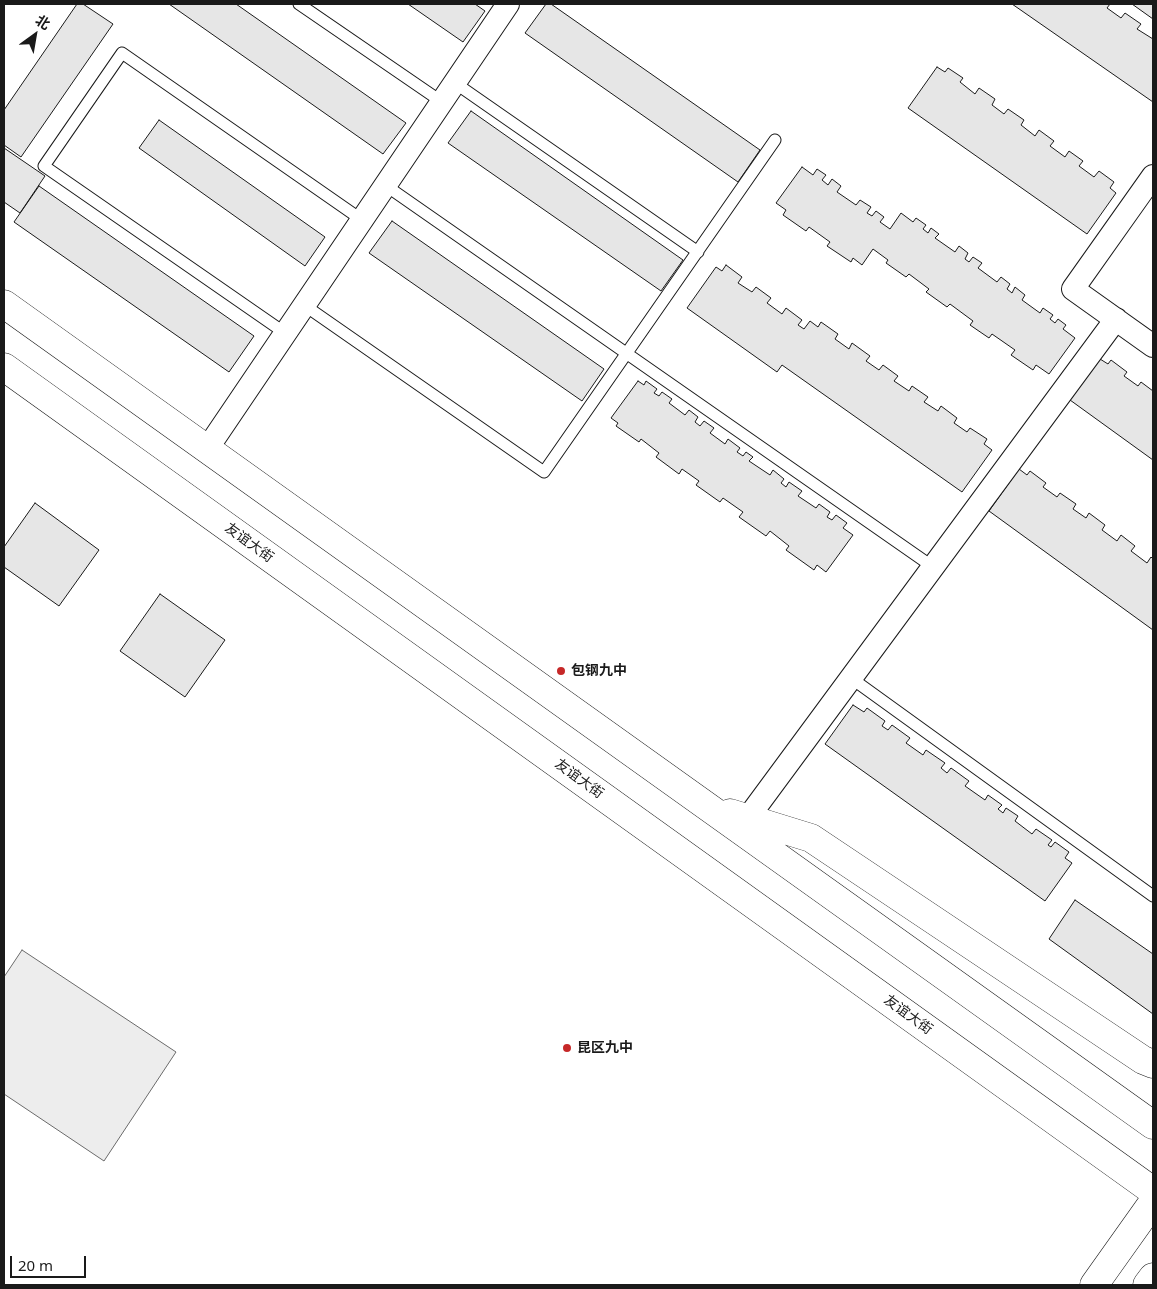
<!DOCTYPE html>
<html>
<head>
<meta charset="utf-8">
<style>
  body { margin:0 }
  #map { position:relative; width:1157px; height:1289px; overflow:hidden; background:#fff; font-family:"Noto Sans","Noto Sans SC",sans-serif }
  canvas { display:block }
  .frame { position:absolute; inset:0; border:5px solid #1a1a1a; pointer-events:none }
  .north { position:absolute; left:10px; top:10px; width:50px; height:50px; -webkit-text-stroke:4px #fff; paint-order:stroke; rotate:32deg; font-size:14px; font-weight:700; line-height:20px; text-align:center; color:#1a1a1a }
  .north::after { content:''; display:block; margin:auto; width:18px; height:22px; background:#1a1a1a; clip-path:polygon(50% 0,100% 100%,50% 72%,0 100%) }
  .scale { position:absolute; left:10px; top:1256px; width:76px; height:22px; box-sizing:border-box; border:2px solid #1a1a1a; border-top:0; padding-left:6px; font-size:15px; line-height:18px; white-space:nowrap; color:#1a1a1a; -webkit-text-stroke:4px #fff; paint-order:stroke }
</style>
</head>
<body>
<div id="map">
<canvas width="1157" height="1289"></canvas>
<div class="frame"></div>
<div class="north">北</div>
<div class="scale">20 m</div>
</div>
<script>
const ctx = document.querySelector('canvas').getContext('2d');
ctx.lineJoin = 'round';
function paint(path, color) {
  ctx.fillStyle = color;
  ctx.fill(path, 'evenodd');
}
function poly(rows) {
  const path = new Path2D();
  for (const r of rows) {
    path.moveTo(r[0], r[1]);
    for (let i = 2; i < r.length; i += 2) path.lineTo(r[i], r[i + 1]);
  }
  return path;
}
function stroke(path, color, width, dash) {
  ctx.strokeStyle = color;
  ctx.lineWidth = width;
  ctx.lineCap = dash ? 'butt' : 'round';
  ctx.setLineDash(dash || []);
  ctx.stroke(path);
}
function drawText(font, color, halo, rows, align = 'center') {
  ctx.font = font + ' "Noto Sans","Noto Sans SC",sans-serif';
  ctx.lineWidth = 4;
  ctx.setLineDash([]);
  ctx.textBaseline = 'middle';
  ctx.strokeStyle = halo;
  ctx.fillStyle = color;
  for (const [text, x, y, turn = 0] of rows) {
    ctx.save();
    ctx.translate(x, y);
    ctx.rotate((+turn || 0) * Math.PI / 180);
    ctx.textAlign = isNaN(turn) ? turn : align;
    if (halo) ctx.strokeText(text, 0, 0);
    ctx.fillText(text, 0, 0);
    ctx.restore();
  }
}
const green = poly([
  [22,950,176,1052,104,1161,4,1094,4,977,22,950]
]);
const building = poly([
  [77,4,83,4,113,24,21,157,4,145,4,110,77,4],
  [169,4,236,4,406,123,383,154,169,4],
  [408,4,475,4,485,11,463,42,408,4],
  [546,4,551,4,760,150,738,182,525,33,546,4],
  [1012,4,1110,4,1107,8,1121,18,1125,13,1141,24,1137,29,1153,39,1153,102,1012,4],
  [1132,4,1153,4,1153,19,1132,4],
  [937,67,945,72,948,68,963,78,960,82,975,94,979,88,995,99,992,105,1004,114,1008,109,1024,120,1021,125,1035,136,1039,130,1054,141,1050,146,1065,157,1069,151,1083,161,1079,166,1094,177,1099,171,1114,182,1110,188,1116,193,1087,234,908,108,937,67],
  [471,111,683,260,661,291,448,143,471,111],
  [159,120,325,237,305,266,139,148,159,120],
  [4,148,45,176,20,213,4,202,4,148],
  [802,167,813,175,817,169,826,175,822,180,828,185,832,179,841,186,837,192,856,205,860,200,871,207,867,213,872,216,876,211,884,217,880,222,890,229,901,213,913,222,916,218,926,225,923,229,928,233,931,228,939,234,935,238,955,252,959,246,968,253,965,259,969,262,973,257,982,263,978,268,997,282,1001,277,1010,284,1007,289,1012,293,1015,287,1025,295,1022,300,1040,313,1043,308,1053,315,1050,319,1055,323,1058,319,1066,325,1063,329,1075,338,1049,374,1036,365,1033,370,1011,355,1015,350,992,334,989,338,970,325,973,321,950,304,947,307,926,292,929,289,909,274,906,277,886,263,888,260,873,249,862,265,853,258,851,262,827,246,830,242,809,227,806,231,783,215,786,210,776,203,802,167],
  [39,186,254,336,229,372,14,222,39,186],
  [392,221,604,369,582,401,369,253,392,221],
  [726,265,742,277,738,283,752,292,756,287,771,298,767,303,782,314,786,308,802,320,798,325,804,329,810,321,818,327,821,322,838,334,835,339,849,349,852,343,870,356,866,361,879,370,883,365,898,376,894,381,909,391,912,386,928,397,924,402,938,411,941,406,957,418,954,423,967,432,970,428,987,439,984,444,992,450,962,492,782,365,777,372,687,308,716,267,722,271,726,265],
  [1100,359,1108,364,1111,360,1127,372,1124,376,1138,386,1141,382,1153,391,1153,460,1070,400,1100,359],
  [638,381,644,385,646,381,657,389,654,393,659,396,662,392,672,399,669,403,685,415,689,410,698,417,695,422,700,426,704,421,714,428,710,433,725,444,728,439,740,448,737,452,743,456,746,452,753,457,749,461,770,475,773,470,784,479,781,483,786,487,789,482,802,491,798,496,816,508,819,504,830,512,827,517,832,520,836,515,847,523,843,528,853,535,826,572,817,565,814,570,786,550,789,546,770,531,766,536,739,517,743,512,723,498,720,502,696,485,699,481,682,469,679,474,656,457,659,453,641,439,639,442,616,426,618,423,611,418,638,381],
  [1019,469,1027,475,1030,471,1046,483,1043,487,1057,497,1060,493,1076,504,1073,509,1086,518,1089,513,1105,525,1102,530,1117,541,1121,535,1135,546,1131,551,1147,563,1151,557,1153,559,1153,630,989,511,1019,469],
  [35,503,99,550,59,606,4,567,4,547,35,503],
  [160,594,225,640,185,697,120,651,160,594],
  [853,705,864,712,867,708,885,721,882,726,888,730,892,725,910,738,906,743,923,755,926,750,945,763,941,768,947,773,951,768,969,781,965,786,985,800,988,795,1002,805,998,809,1003,813,1006,808,1018,816,1015,821,1032,834,1036,829,1052,840,1048,845,1051,847,1055,842,1069,852,1065,858,1072,863,1045,901,825,744,853,705],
  [1075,900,1153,954,1153,1014,1049,939,1075,900]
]);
const lane = poly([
  [299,4,442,102],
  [455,83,698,252],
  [385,185,933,567],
  [304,305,544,472,775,140],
  [285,333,44,166,122,53,362,220],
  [851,678,1153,896]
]);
const street = poly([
  [1153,176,1073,289,1153,346],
  [207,449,508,4],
  [747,819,1116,319]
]);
const primary = poly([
  [4,304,1153,1125],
  [4,367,1153,1191],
  [730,813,811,838,1143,1060,1153,1064],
  [1094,1285,1153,1202],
  [1147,1285,1153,1277]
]);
const markers = [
  [561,671,5,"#c62828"],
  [567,1048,5,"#c62828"]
];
const streetNames = [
  ["友谊大街",249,543,36],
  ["友谊大街",579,779,36],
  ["友谊大街",908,1015,36]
];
const poiNames = [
  ["包钢九中",571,671],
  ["昆区九中",577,1048]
];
paint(green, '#ededed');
stroke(green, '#6a6a6a', 1);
paint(building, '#e6e6e6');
stroke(building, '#1a1a1a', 1);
stroke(lane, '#1a1a1a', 13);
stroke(street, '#1a1a1a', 24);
stroke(primary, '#1a1a1a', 29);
stroke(lane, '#fff', 11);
stroke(street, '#fff', 22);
stroke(primary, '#fff', 28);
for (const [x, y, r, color] of markers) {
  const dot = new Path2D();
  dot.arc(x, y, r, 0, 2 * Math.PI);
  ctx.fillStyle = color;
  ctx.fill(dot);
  stroke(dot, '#fff', 2);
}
drawText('14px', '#1a1a1a', '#fff', streetNames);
drawText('bold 14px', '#1a1a1a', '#fff', poiNames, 'left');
</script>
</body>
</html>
